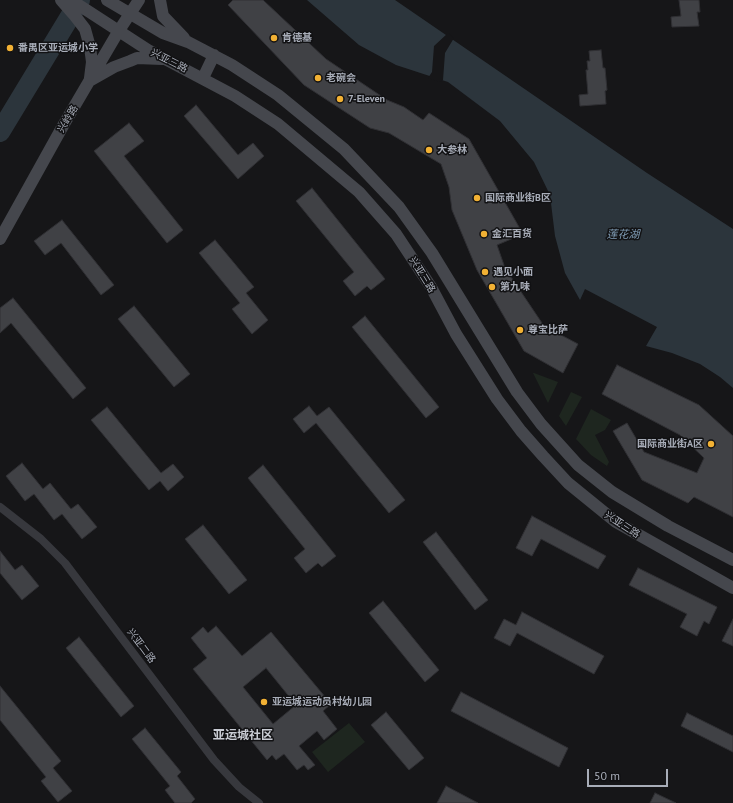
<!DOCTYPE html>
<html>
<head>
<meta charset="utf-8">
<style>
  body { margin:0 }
  #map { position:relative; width:733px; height:803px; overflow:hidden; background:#161618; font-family:"PT Sans",sans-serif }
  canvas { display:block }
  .scale { position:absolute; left:587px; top:769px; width:81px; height:18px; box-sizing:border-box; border:2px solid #a8adb8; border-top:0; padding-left:5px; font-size:12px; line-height:14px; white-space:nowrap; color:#a8adb8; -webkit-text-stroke:3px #111113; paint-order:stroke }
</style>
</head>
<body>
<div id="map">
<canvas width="733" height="803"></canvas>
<div class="scale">50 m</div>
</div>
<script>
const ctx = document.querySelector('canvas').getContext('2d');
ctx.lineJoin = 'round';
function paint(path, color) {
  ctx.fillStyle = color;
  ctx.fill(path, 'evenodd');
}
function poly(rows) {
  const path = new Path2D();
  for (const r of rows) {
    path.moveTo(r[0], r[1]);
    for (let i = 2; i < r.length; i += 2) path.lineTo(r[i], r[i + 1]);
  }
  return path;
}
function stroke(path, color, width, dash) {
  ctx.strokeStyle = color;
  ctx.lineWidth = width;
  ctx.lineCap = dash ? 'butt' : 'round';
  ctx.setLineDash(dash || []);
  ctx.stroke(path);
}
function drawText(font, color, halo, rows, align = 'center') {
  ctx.font = font + ' "PT Sans","Noto Sans SC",sans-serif';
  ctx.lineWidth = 3;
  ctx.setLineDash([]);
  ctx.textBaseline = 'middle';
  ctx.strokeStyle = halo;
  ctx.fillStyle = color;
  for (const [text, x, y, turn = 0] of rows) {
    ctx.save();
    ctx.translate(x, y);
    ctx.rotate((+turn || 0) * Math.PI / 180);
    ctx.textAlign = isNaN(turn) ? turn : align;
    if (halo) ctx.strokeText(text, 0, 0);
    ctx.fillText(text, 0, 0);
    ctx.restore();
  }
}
const green = poly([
  [534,373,558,382,548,403,533,373],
  [571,392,582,397,566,426,559,416],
  [591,409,611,420,605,430,595,435,609,462,607,466,591,455,576,439],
  [349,723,365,742,328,772,312,752]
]);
const water = poly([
  [307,0,395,0,647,173,733,229,733,388,720,377,700,364,672,353,646,346,657,327,585,289,580,300,565,273,555,236,550,195,534,162,500,121,448,82,396,65,359,45]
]);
const pier = poly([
  [448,33,454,38,445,53,443,80,440,82,428,78,432,72,434,46]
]);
const river = poly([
  [0,132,80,0]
]);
const building = poly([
  [233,0,263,0,326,59,387,100,404,107,423,120,429,113,469,139,523,234,497,245,505,268,544,326,578,344,563,373,524,351,477,270,452,210,449,187,441,164,389,133,370,128,304,85,228,5,233,0],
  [679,0,699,0,700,12,697,12,699,26,672,27,671,17,681,16,679,0],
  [601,50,603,68,605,68,607,90,605,91,606,104,580,106,579,95,588,94,586,70,588,70,587,61,590,61,589,51,601,50],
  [196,105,238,155,253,143,264,156,238,179,184,116,196,105],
  [129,123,144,141,124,156,183,230,167,243,94,151,129,123],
  [312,188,385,279,371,290,367,286,355,296,343,281,354,272,296,201,312,188],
  [62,220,114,285,101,295,61,243,45,255,34,241,62,220],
  [215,240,254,287,246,293,268,320,252,334,232,309,240,303,199,253,215,240],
  [13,298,86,388,73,399,11,323,0,333,0,308,13,298],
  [134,306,190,374,174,387,118,319,134,306],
  [365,316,439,407,426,418,352,327,365,316],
  [617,365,699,405,733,436,733,517,694,497,688,503,642,480,613,431,627,423,644,452,697,473,704,458,680,435,602,394,617,365],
  [309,406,317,416,329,407,405,500,389,513,316,423,304,433,293,419,309,406],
  [107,407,161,473,173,464,184,477,168,491,160,481,149,490,91,420,107,407],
  [22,463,43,489,50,483,71,509,78,504,97,527,82,539,62,514,54,520,34,494,25,501,6,476,22,463],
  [263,465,336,556,322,567,318,563,306,573,294,558,305,549,248,478,263,465],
  [532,516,606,556,598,569,541,539,532,556,516,548,532,516],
  [203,525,247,580,229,594,185,539,203,525],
  [436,532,488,600,475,610,423,542,436,532],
  [0,551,15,570,22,565,39,586,22,600,0,573,0,551],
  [638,568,717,607,709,624,704,621,697,636,680,627,687,614,629,585,638,568],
  [383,601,439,670,425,682,369,613,383,601],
  [522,612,604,656,594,674,517,633,510,646,494,638,504,619,516,625,522,612],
  [733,619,733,646,722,641,733,619],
  [216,626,242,656,271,632,331,704,323,711,337,729,324,740,317,731,299,746,315,765,308,770,304,765,297,770,284,754,276,760,272,755,267,760,193,669,207,658,191,638,203,627,208,633,216,626],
  [266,668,296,705,273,724,243,687,266,668],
  [79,637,134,706,121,717,66,648,79,637],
  [0,686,61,761,53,768,72,791,58,802,41,781,46,777,0,720,0,686],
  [461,692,568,748,559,767,451,711,461,692],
  [386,712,424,758,409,770,371,725,386,712],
  [687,713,733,736,733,752,681,726,687,713],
  [145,728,181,772,177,776,195,799,191,803,175,803,165,790,170,786,132,739,145,728],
  [446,786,478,803,437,803,446,786],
  [655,793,676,803,650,803,655,793]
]);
const street = poly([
  [0,507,41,539,65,563,214,760,239,787,259,803]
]);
const secondary = poly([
  [61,0,75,16,85,29,90,47,92,62,90,78],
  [71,0,148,50,235,96,278,124,359,192,396,234,431,287,456,334,497,399,521,431,543,456,568,483,616,522,733,588],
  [107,0,163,33,188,42,232,65,278,95,344,149,399,207,432,253,517,392,541,424,578,465,612,492,668,526,733,560],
  [160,0,163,16,184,38],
  [203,78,214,55],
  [91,80,114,67,130,61,137,58,162,59],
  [0,239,64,124,118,32,139,0]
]);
const markers = [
  [274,38,4,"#f2b134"],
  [10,48,4,"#f2b134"],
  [318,78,4,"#f2b134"],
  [340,99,4,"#f2b134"],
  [429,150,4,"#f2b134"],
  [477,198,4,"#f2b134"],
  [484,234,4,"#f2b134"],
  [485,272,4,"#f2b134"],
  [492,287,4,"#f2b134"],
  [520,330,4,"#f2b134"],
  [711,444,4,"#f2b134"],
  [264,702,4,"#f2b134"]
];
const poiNames = [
  ["肯德基",282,38],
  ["番禺区亚运城小学",18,48],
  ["老碗会",326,78],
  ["7-Eleven",348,99],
  ["大参林",437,150],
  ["国际商业街B区",485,198],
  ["金汇百货",492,234],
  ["遇见小面",493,272],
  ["第九味",500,287],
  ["尊宝比萨",528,330],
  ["国际商业街A区",703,444,"right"],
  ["亚运城运动员村幼儿园",272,702]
];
const streetNames = [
  ["兴亚三路",169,61,27],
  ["兴岭路",68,119,-59],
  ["兴亚三路",422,275,58],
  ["兴亚三路",622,525,33],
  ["兴亚二路",141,646,53]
];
const waterNames = [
  ["莲花湖",623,235]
];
const quarterNames = [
  ["亚运城社区",243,736]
];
paint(green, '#1e261f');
paint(water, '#2c353c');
paint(pier, '#161618');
stroke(river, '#2c353c', 20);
paint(building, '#404145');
stroke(building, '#303034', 1);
stroke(street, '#37383d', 8);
stroke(secondary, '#45474d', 12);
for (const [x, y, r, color] of markers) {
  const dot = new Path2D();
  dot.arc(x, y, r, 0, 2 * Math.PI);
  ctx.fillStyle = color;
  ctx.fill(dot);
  stroke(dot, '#111113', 1.5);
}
drawText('bold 10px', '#a8adb8', '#111113', poiNames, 'left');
drawText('10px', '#a8adb8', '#111113', streetNames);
drawText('italic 11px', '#7f9bb3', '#111113', waterNames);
drawText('bold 12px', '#c9ccd4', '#111113', quarterNames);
</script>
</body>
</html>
